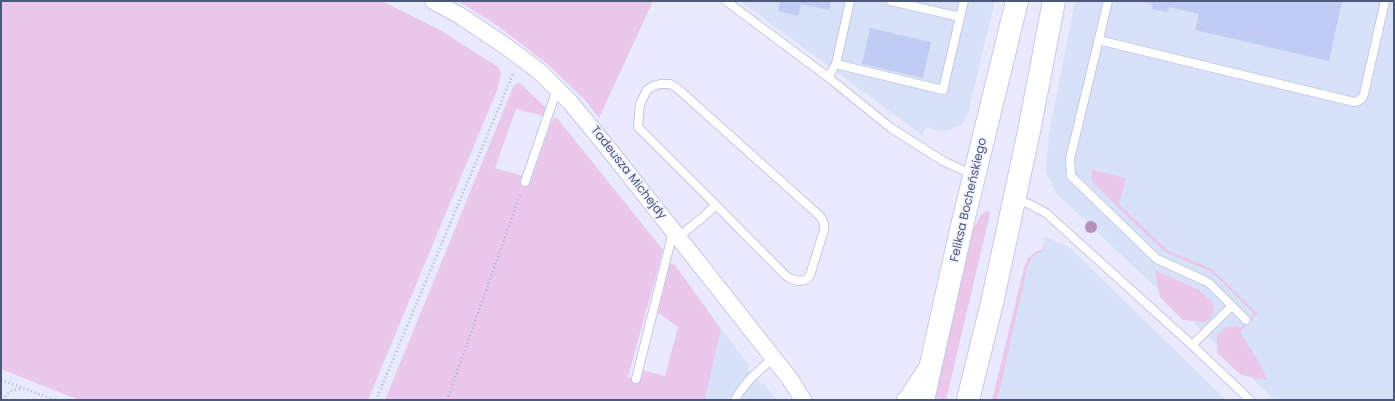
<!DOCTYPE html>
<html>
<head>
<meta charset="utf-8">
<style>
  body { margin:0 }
  #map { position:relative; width:1395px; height:401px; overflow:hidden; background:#e9eafd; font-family:Poppins,sans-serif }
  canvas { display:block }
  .frame { position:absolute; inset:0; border:2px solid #4c5878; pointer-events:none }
</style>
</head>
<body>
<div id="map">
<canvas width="1395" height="401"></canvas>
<div class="frame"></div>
</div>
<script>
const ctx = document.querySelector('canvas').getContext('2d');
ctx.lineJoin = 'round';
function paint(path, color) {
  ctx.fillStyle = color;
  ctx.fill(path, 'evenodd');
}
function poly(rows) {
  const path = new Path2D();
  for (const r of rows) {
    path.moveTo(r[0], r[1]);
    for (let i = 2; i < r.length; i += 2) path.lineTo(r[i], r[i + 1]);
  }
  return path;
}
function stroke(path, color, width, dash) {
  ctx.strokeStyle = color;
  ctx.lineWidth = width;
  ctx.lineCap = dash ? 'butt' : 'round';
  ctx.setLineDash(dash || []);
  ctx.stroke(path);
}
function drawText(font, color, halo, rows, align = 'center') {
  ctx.font = font + ' Poppins,sans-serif';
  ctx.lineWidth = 3;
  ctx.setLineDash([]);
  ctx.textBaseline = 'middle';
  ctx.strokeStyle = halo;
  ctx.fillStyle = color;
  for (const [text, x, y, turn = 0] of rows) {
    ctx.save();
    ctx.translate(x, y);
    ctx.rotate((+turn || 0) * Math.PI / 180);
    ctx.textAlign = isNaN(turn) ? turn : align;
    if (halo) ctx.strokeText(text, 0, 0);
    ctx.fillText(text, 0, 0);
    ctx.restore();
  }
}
const commercial = poly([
  [740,1,995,1,968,113,964,121,960,125,950,130,939,131,926,127,922,135],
  [1075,1,1394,1,1394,400,1275,400,1057,194,1046,172,1049,134],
  [1045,237,1065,245,1070,248,1226,400,997,400,1027,268,1031,259,1036,254,1043,251],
  [721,329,749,365,748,370,760,384,764,384,777,400,705,400]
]);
const green = poly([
  [1,1,382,1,440,30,498,67,501,73,498,88,368,400,79,400,1,369],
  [458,1,457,1,653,1,599,118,586,101,546,63,498,26],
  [520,83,547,109,544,116,516,109,495,168,523,176,521,180,530,183,552,120,554,118,557,118,663,250,628,377,639,380,642,370,665,376,678,327,657,312,668,266,671,263,675,265,721,329,705,400,385,400,513,87,516,84],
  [1092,170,1126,178,1119,204,1167,250,1212,269,1258,314,1240,332,1257,359,1267,379,1265,380,1241,375,1217,353,1217,334,1227,327,1236,326,1240,328,1254,314,1214,274,1207,270,1165,252,1093,183,1091,178],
  [987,211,989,211,990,213,989,218,946,400,935,400,952,316,972,232,980,216],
  [1045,237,1043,251,1036,254,1031,259,1027,268,999,394,997,400,992,400,1024,268,1028,258,1037,251,1042,250],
  [1155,270,1199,290,1212,302,1214,313,1210,319,1205,322,1183,320,1160,297]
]);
const building = poly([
  [780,1,831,1,829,10,801,4,798,16,778,11],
  [1142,1,1342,1,1329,61,1195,30,1199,14,1169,7,1167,12,1152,9,1153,4],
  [870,28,931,42,923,78,862,64]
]);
const path = poly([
  [1,380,55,400],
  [3,400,7,394,14,390,20,389],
  [376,400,513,74],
  [447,400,520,195],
  [651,400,651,399]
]);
const lane = poly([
  [726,1,828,77],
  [850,1,836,64,828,77,891,128,943,161,973,175],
  [891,1,960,17,964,1],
  [1108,1,1070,159,1071,176,1157,259,1203,280,1209,283,1232,306,1192,345],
  [1098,40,1354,102,1358,101,1362,98,1364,94,1385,1],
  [836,64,943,90,960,17],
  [525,182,557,89],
  [1015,200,1029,204,1046,213,1192,345,1250,400],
  [678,237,702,218,716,205,785,275,791,279,799,281,806,280,810,275,824,230,824,224,821,217,677,88,670,84,660,84,653,86,647,90,640,104,638,127,716,205],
  [1232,306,1246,320],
  [636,379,673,232],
  [735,400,739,393,750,379,773,358]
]);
const street = poly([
  [433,1,459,15,504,45,540,72,570,102,611,152,790,379,803,400],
  [905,400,909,395,926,369]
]);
const secondary = poly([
  [923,400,961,230,1017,1],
  [968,400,992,303,1029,131,1054,1]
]);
const trees = [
  [1091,227]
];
const streetNames = [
  ["Tadeusza Michejdy",628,173,52],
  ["Feliksa Bocheńskiego",969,200,-77]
];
paint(commercial, '#d7e2f8');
paint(green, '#eac7eb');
paint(building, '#c0ccf3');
stroke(lane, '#c4c8e2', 10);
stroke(street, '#c4c8e2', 18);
stroke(secondary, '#c4cae9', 24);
stroke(path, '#a3b0d8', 2.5, [1, 3]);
stroke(lane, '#fff', 8);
stroke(street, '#fff', 16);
stroke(secondary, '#fff', 22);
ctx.fillStyle = '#b591bc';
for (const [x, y] of trees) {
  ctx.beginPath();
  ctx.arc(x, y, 6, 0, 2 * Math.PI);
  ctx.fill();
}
drawText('12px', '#4c5878', '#f0f1ff', streetNames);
</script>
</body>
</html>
